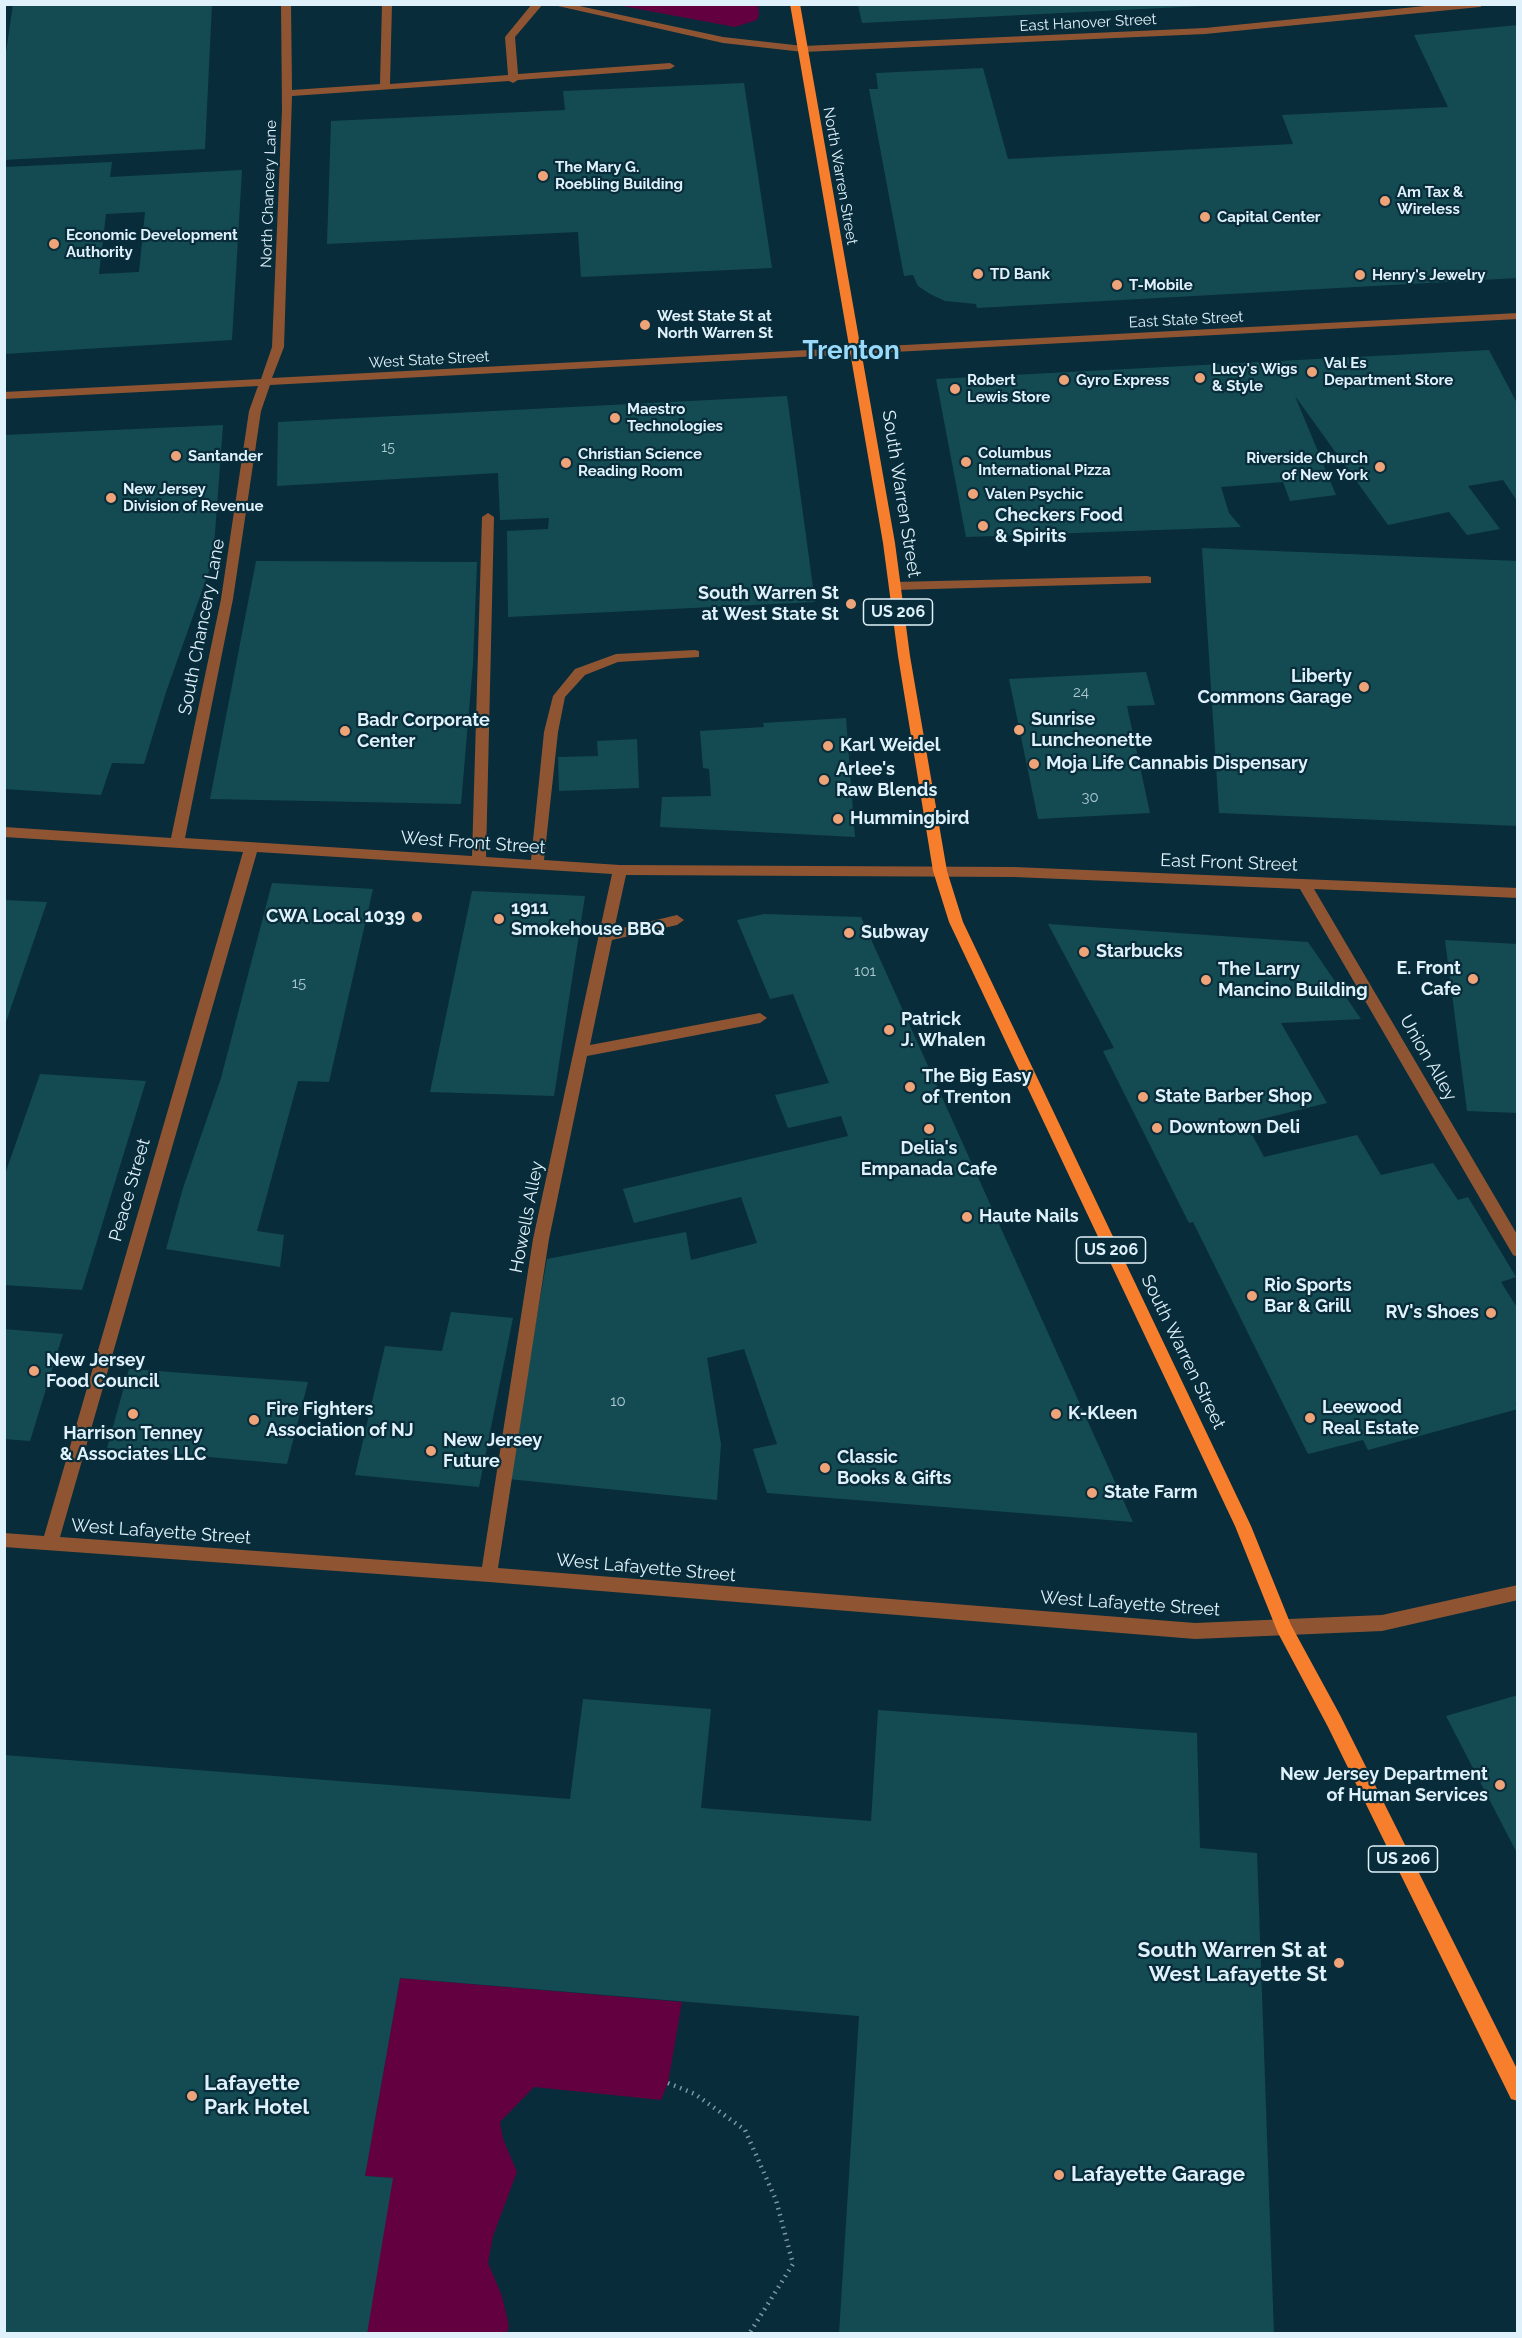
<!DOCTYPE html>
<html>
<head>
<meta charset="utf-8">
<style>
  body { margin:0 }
  #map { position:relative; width:1522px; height:2338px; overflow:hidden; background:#082c3a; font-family:Raleway,sans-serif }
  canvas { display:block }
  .frame { position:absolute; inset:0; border:6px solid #dff1fb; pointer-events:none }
</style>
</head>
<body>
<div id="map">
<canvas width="1522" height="2338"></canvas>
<div class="frame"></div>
</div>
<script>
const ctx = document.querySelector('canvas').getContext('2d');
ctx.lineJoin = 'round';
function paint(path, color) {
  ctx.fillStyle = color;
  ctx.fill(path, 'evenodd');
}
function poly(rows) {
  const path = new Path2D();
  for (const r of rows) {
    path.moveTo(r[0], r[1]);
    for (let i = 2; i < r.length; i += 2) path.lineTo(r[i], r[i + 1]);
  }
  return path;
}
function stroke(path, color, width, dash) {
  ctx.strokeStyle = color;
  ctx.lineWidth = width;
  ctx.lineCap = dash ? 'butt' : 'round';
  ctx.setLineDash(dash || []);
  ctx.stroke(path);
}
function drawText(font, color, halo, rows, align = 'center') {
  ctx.font = font + ' Raleway,sans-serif';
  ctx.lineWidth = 4.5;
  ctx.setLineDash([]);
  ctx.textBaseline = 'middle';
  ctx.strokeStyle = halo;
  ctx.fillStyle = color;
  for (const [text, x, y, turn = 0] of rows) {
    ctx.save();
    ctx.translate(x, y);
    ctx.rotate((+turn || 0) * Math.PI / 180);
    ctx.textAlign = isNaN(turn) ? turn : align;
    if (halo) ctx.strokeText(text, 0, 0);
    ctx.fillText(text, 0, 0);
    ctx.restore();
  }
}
const green = poly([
  [617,5,758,5,759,14,757,20,735,27],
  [400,1978,682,2002,668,2083,661,2100,534,2087,500,2122,503,2139,517,2172,493,2236,488,2263,502,2296,509,2326,507,2333,367,2333,392,2178,365,2176]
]);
const building = poly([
  [13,4,212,4,205,149,4,160,4,66],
  [858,5,1202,5,1202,6,862,23],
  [1518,25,1518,278,977,308,976,304,945,301,930,294,918,286,913,275,904,276,869,89,878,89,876,73,983,68,1008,159,1293,144,1282,115,1448,107,1414,35],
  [744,83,772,268,581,277,578,232,327,244,331,121,565,110,563,91],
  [112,162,110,177,242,170,232,340,4,354,4,167],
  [145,212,139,272,99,274,106,214],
  [1489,350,1518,405,1518,502,1503,480,1468,486,1500,529,1467,535,1449,512,1388,525,1295,396,1336,495,1290,501,1283,482,1221,487,1229,513,1241,527,966,537,936,379],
  [787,396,815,602,508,617,507,531,548,529,549,518,500,520,498,473,277,486,278,422],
  [223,425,213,560,166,692,144,764,112,763,101,795,4,789,4,435],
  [1202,548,1518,561,1518,826,1219,813],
  [256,561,477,562,473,664,461,804,210,799],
  [1146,672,1155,705,1127,706,1150,813,1038,819,1009,679],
  [846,718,855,837,660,827,662,797,711,796,709,769,703,768,700,731,764,727,763,723],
  [637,739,639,788,559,791,558,757,598,756,597,741],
  [272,883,373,889,329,1082,298,1081,257,1231,284,1235,280,1267,166,1249,183,1188,221,1078],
  [472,891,585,896,554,1096,430,1092],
  [4,900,47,902,5,1025,4,1025],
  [764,914,861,917,1133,1522,767,1493,753,1449,777,1444,744,1349,707,1358,721,1444,717,1500,508,1479,547,1259,686,1232,691,1260,757,1243,741,1197,634,1223,623,1189,848,1136,841,1116,788,1128,775,1095,829,1083,793,994,770,999,737,920],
  [1048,924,1308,942,1361,1019,1281,1023,1327,1103,1246,1123,1264,1157,1357,1135,1381,1175,1433,1163,1458,1200,1468,1197,1516,1277,1501,1282,1518,1309,1518,1403,1515,1404,1518,1409,1368,1450,1363,1440,1308,1454,1193,1222,1189,1223,1103,1051,1114,1048],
  [1445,940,1518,944,1518,1113,1467,1111],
  [40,1074,146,1081,82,1290,4,1285,4,1177],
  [451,1312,513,1318,479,1487,355,1475,385,1346,442,1351],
  [4,1329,63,1334,30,1441,4,1439],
  [129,1369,308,1382,287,1464,107,1448],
  [1518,1695,1518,1855,1446,1716],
  [583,1699,711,1709,701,1808,871,1821,878,1710,1197,1733,1200,1848,1257,1853,1274,2334,839,2334,859,2016,400,1978,365,2176,393,2178,367,2334,4,2334,4,1755,570,1799]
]);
const path = poly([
  [668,2083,695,2094,745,2130,776,2200,793,2264,749,2334]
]);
const minor = poly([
  [281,4,291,4,292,90,380,84,382,4,392,4,390,84,508,75,505,37,532,4,543,4,515,37,518,74,670,63,675,66,670,69,518,80,513,83,509,81,292,96,284,347,272,378,1518,313,1518,319,270,385,261,411,233,599,185,838,472,856,482,517,488,513,494,517,486,857,531,860,544,732,553,696,575,669,616,654,695,650,699,651,699,657,618,662,585,675,565,697,558,732,544,860,620,865,1014,867,1518,888,1518,898,1314,889,1518,1236,1518,1257,1513,1255,1300,889,1014,877,626,875,614,930,677,915,684,920,677,925,612,940,590,1045,760,1013,767,1018,760,1023,587,1056,549,1239,498,1568,1195,1623,1382,1615,1518,1585,1518,1600,1382,1631,1195,1639,489,1582,4,1547,4,1533,44,1536,243,852,4,837,4,827,171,838,221,599,249,411,258,386,4,399,4,392,261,379,272,347,282,110,281,4],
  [257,852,612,874,533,1239,482,1567,60,1537,257,852],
  [549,4,570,4,723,37,803,46,1205,28,1445,4,1485,4,1480,7,1205,34,803,52,723,43,549,4],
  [1147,576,1151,577,1151,583,895,590,889,586,895,582,1147,576]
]);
const major = poly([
  [790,4,800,4,895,543,910,656,947,871,963,922,1251,1526,1291,1625,1340,1715,1518,2071,1518,2101,1511,2099,1328,1727,1278,1633,1235,1526,949,922,933,871,898,656,883,543,790,4]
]);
const markers = [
  [543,176,6,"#efa378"],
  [1385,201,6,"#efa378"],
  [1205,217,6,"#efa378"],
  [54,244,6,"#efa378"],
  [978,274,6,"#efa378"],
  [1360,275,6,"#efa378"],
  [1117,285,6,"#efa378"],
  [645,325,6,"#efa378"],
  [1312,372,6,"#efa378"],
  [1200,378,6,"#efa378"],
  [1064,380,6,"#efa378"],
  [955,389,6,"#efa378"],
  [615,418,6,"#efa378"],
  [176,456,6,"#efa378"],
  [966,462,6,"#efa378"],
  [566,463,6,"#efa378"],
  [1380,467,6,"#efa378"],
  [973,494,6,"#efa378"],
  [111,498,6,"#efa378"],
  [983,526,6,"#efa378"],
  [851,604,6,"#efa378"],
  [1364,687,6,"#efa378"],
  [1019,730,6,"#efa378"],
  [345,731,6,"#efa378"],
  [828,746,6,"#efa378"],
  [1034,764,6,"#efa378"],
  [824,780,6,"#efa378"],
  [838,819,6,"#efa378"],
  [417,917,6,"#efa378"],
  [499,919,6,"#efa378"],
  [849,933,6,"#efa378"],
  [1084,952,6,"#efa378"],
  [1473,979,6,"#efa378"],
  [1206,980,6,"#efa378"],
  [889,1030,6,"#efa378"],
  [910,1087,6,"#efa378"],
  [1143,1097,6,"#efa378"],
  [1157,1128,6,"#efa378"],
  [929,1129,6,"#efa378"],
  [967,1217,6,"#efa378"],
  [1252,1296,6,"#efa378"],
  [1491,1313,6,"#efa378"],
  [34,1371,6,"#efa378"],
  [133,1414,6,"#efa378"],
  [1056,1414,6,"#efa378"],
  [1310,1418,6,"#efa378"],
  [254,1420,6,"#efa378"],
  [431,1451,6,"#efa378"],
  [825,1468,6,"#efa378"],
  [1092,1493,6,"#efa378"],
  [1500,1785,6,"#efa378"],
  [1339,1963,6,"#efa378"],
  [192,2096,6,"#efa378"],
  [1059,2175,6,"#efa378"]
];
const farNumbernames = [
  ["15",388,448]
];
const farStreetnames = [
  ["East Hanover Street",1088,23,-3],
  ["North Warren Street",840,176,80],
  ["North Chancery Lane",269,194,-88],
  ["East State Street",1186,320,-3],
  ["West State Street",429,360,-3]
];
const farPoinames = [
  ["The Mary G.",555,167],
  ["Roebling Building",555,184],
  ["Am Tax &",1397,192],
  ["Wireless",1397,209],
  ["Capital Center",1217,217],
  ["Economic Development",66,235],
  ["Authority",66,252],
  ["TD Bank",990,274],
  ["Henry's Jewelry",1372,275],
  ["T-Mobile",1129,285],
  ["West State St at",657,316],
  ["North Warren St",657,333],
  ["Val Es",1324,363],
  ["Department Store",1324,380],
  ["Lucy's Wigs",1212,369],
  ["& Style",1212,386],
  ["Robert",967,380],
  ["Lewis Store",967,397],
  ["Gyro Express",1076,380],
  ["Maestro",627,409],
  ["Technologies",627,426],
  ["Columbus",978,453],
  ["International Pizza",978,470],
  ["Christian Science",578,454],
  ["Reading Room",578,471],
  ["Santander",188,456],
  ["Riverside Church",1368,458,"right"],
  ["of New York",1368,475,"right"],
  ["New Jersey",123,489],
  ["Division of Revenue",123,506],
  ["Valen Psychic",985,494]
];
const numberNames = [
  ["24",1081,692],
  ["30",1090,797],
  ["101",865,971],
  ["15",299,983],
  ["10",618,1401]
];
const shields = [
  [898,612,69],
  [1111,1250,69],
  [1403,1859,69]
];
const shieldNames = [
  ["US 206",898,612],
  ["US 206",1111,1250],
  ["US 206",1403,1859]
];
const streetNames = [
  ["South Warren Street",901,494,81],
  ["South Chancery Lane",202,627,-79],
  ["West Front Street",473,843,4],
  ["East Front Street",1229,863,2],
  ["Union Alley",1428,1058,60],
  ["Peace Street",130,1190,-74],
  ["Howells Alley",527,1217,-79],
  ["South Warren Street",1183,1352,64],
  ["West Lafayette Street",161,1532,4],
  ["West Lafayette Street",646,1568,5],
  ["West Lafayette Street",1130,1604,4]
];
const poiNames = [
  ["Checkers Food",995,516],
  ["& Spirits",995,537],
  ["South Warren St",839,594,"right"],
  ["at West State St",839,615,"right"],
  ["Liberty",1352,677,"right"],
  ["Commons Garage",1352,698,"right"],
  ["Sunrise",1031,720],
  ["Luncheonette",1031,741],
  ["Badr Corporate",357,721],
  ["Center",357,742],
  ["Karl Weidel",840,746],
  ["Moja Life Cannabis Dispensary",1046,764],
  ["Arlee's",836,770],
  ["Raw Blends",836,791],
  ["Hummingbird",850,819],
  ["1911",511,909],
  ["Smokehouse BBQ",511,930],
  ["CWA Local 1039",405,917,"right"],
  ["Subway",861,933],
  ["Starbucks",1096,952],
  ["E. Front",1461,969,"right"],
  ["Cafe",1461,990,"right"],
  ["The Larry",1218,970],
  ["Mancino Building",1218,991],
  ["Patrick",901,1020],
  ["J. Whalen",901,1041],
  ["The Big Easy",922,1077],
  ["of Trenton",922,1098],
  ["State Barber Shop",1155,1097],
  ["Downtown Deli",1169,1128],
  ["Delia's",929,1149,"center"],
  ["Empanada Cafe",929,1170,"center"],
  ["Haute Nails",979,1217],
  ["Rio Sports",1264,1286],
  ["Bar & Grill",1264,1307],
  ["RV's Shoes",1479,1313,"right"],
  ["New Jersey",46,1361],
  ["Food Council",46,1382],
  ["Leewood",1322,1408],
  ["Real Estate",1322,1429],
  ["Fire Fighters",266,1410],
  ["Association of NJ",266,1431],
  ["K-Kleen",1068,1414],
  ["Harrison Tenney",133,1434,"center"],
  ["& Associates LLC",133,1455,"center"],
  ["New Jersey",443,1441],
  ["Future",443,1462],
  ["Classic",837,1458],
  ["Books & Gifts",837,1479],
  ["State Farm",1104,1493],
  ["New Jersey Department",1488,1775,"right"],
  ["of Human Services",1488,1796,"right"]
];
const nearPoinames = [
  ["South Warren St at",1327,1951,"right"],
  ["West Lafayette St",1327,1975,"right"],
  ["Lafayette",204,2084],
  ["Park Hotel",204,2108],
  ["Lafayette Garage",1071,2175]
];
const farTownnames = [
  ["Trenton",851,351]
];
paint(green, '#63003f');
paint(building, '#144b53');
stroke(path, '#7e98a3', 4.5, [1.5, 5]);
paint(minor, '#8f5533');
paint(major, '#f77e2c');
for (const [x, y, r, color] of markers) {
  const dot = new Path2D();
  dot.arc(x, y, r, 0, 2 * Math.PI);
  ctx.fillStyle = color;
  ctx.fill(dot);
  stroke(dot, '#082c3a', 2);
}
drawText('14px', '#acc8d1', null, farNumbernames);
drawText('15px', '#dff1fb', '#082c3a', farStreetnames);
drawText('bold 15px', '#dff1fb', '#082c3a', farPoinames, 'left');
drawText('15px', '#acc8d1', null, numberNames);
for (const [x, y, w] of shields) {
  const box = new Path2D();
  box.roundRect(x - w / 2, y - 13, w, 26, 4.5);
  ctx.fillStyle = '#082c3a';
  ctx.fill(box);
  stroke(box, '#dff1fb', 1.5);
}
drawText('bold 16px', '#dff1fb', null, shieldNames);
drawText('18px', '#dff1fb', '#082c3a', streetNames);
drawText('bold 18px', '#dff1fb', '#082c3a', poiNames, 'left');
drawText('bold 21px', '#dff1fb', '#082c3a', nearPoinames, 'left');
drawText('bold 26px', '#99dafa', '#082c3a', farTownnames);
</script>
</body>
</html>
